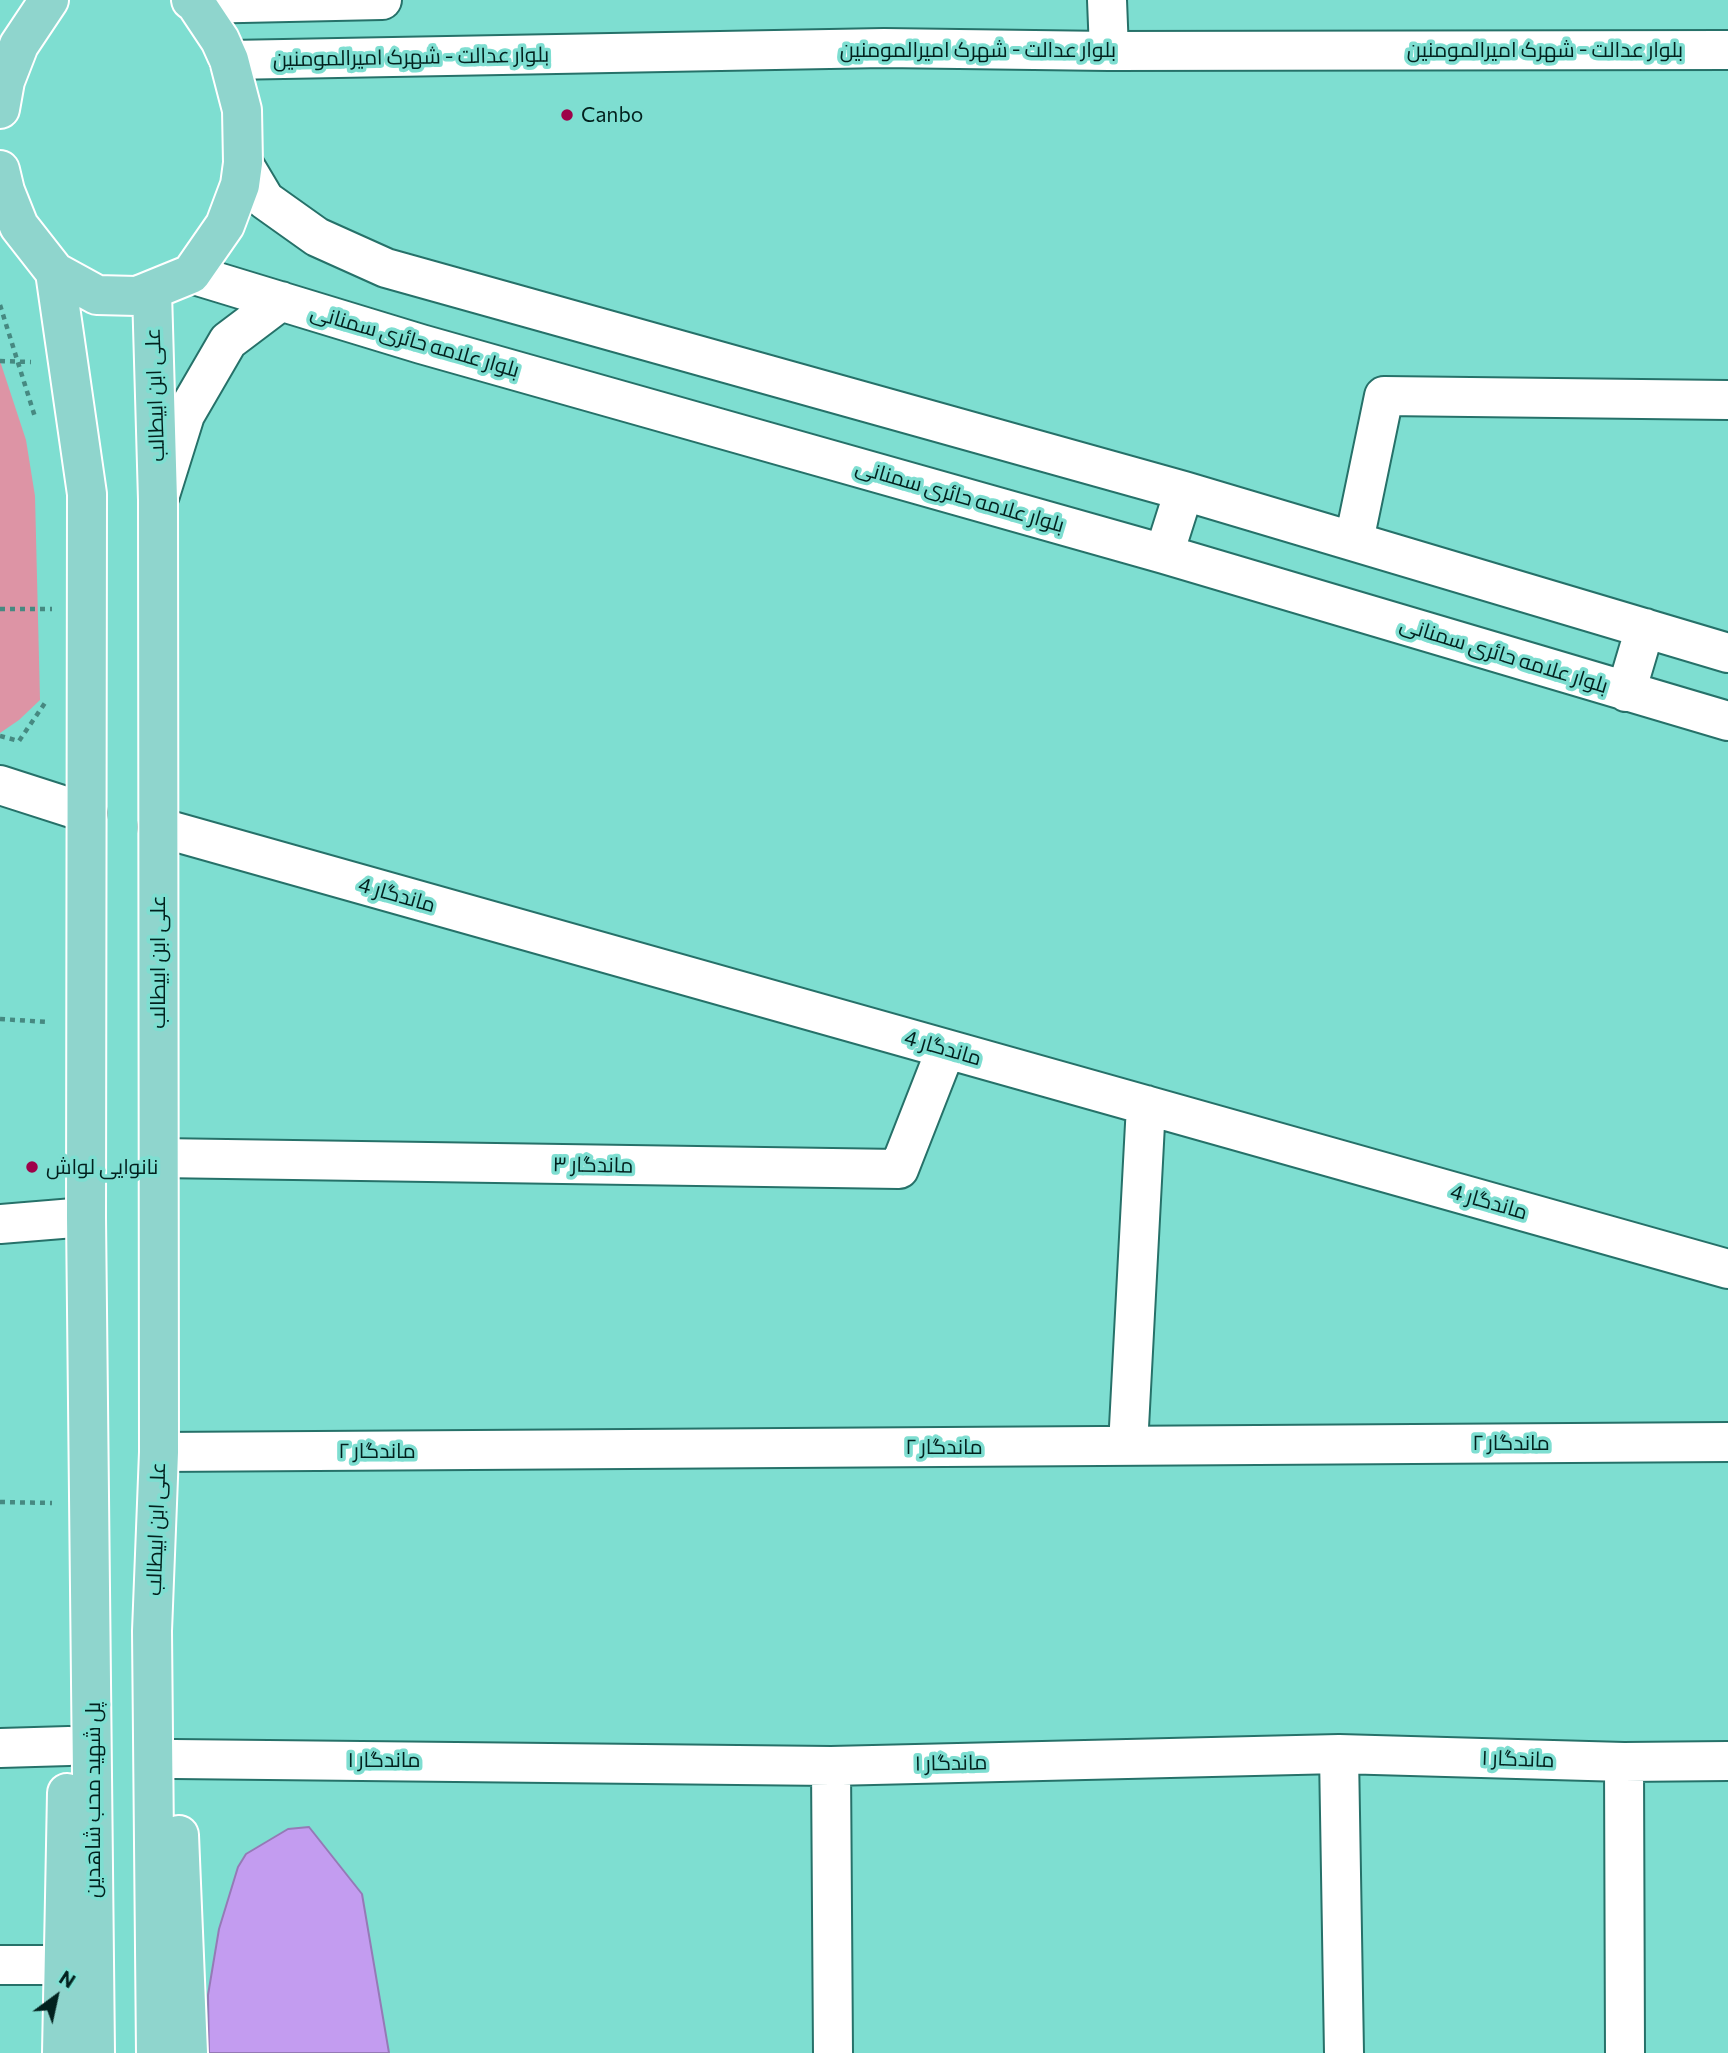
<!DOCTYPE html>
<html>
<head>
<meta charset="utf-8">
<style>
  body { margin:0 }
  #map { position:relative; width:1728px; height:2053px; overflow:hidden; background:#7eded1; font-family:Commissioner,sans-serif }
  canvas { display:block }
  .north { position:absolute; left:21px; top:1962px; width:70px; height:70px; -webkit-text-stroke:5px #7eded1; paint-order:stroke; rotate:33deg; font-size:19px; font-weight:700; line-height:28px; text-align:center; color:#02211e }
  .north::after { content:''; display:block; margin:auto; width:24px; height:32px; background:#02211e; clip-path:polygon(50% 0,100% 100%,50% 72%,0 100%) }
</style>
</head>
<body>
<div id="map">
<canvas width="1728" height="2053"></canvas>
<div class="north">N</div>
</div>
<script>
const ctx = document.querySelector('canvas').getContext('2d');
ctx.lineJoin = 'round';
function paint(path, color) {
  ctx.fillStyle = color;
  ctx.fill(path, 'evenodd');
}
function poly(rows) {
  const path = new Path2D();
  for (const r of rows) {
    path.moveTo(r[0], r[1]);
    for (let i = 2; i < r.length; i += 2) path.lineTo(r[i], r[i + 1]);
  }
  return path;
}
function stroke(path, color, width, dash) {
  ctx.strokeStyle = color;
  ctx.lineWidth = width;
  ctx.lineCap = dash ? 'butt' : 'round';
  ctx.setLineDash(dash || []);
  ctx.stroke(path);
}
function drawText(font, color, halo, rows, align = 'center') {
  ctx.font = font + ' Commissioner,Cairo,sans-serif';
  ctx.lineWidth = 7;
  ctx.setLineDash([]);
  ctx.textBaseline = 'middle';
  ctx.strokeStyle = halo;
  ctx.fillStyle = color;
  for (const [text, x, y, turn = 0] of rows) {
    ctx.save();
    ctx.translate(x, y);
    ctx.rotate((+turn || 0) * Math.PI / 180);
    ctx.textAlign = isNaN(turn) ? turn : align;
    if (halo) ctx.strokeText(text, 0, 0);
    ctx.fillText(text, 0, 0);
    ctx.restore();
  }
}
const green = poly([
  [0,361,26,440,35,496,40,700,19,720,0,733]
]);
const building = poly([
  [309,1827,362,1894,389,2053,209,2053,208,1995,219,1929,238,1867,246,1854,288,1829,309,1827]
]);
const path = poly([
  [0,305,35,417],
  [0,361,31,362],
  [0,609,52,609],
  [0,736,19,741,47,700],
  [0,1019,48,1022],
  [0,1502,52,1503]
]);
const minor = poly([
  [1107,0,1109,51],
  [196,4,382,0],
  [229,60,884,48,1109,51,1728,50],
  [243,163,265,200,317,237,386,268,1184,491,1728,653],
  [191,274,421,344,1164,554,1728,721],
  [160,495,185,415,228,341,281,301],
  [1354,541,1384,396,1728,400],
  [1164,554,1184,491],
  [1626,692,1645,628],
  [0,785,87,813],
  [158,827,1728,1269],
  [159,1158,899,1169,946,1049],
  [0,1224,86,1217],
  [1128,1446,1146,1105],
  [159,1452,1728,1442],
  [0,1748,69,1746],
  [1339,1754,1344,2053],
  [174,1759,831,1766,1339,1754,1624,1762,1728,1761],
  [1624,1762,1625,2053],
  [831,1766,833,2053],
  [0,1965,63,1965]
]);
const major = poly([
  [0,109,5,81,19,45,49,0],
  [0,170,5,191,19,226,55,272,97,295,137,296,191,274,225,225,240,185,243,163,242,110,229,60,220,40,196,4,191,0],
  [55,272,87,494,86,1217,95,2053],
  [152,292,158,500,159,1452,152,1631,156,2053],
  [179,1835,188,2053],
  [62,2053,67,1793]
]);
const markers = [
  [567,115,7,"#9e0249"],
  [32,1167,7,"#9e0249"]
];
const streetNames = [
  ["بلوار عدالت - شهرک امیرالمومنین",978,50],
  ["بلوار عدالت - شهرک امیرالمومنین",1545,50],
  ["بلوار عدالت - شهرک امیرالمومنین",411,57,-1],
  ["بلوار علامه حائری سمنانی",415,341,16],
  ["علی ابن ابیطالب",155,395,-92],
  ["بلوار علامه حائری سمنانی",960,496,16],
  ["بلوار علامه حائری سمنانی",1504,655,17],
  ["ماندگار 4",397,895,16],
  ["علی ابن ابیطالب",158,962,-90],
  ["ماندگار 4",943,1048,16],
  ["ماندگار ۳",593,1165,1],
  ["ماندگار 4",1489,1202,16],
  ["ماندگار ۲",1511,1443],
  ["ماندگار ۲",944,1447],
  ["ماندگار ۲",377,1451],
  ["علی ابن ابیطالب",156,1529,-88],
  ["ماندگار ۱",1518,1759,2],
  ["ماندگار ۱",384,1760],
  ["ماندگار ۱",951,1763,-1],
  ["پل شهید محب شاهدین",93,1800,-90]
];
const poiNames = [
  ["Canbo",581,115],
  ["نانوایی لواش",46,1167]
];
paint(green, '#dd94a5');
paint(building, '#c39cf0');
stroke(building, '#957ab6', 2);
stroke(minor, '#267169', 42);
stroke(major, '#fff', 42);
stroke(path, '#468981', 4.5, [5, 5]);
stroke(minor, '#fff', 38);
stroke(major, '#8fd5cd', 38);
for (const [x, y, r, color] of markers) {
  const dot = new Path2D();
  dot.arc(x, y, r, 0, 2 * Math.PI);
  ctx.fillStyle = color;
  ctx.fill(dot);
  stroke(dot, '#7eded1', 2.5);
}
drawText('21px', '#02211e', '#7eded1', streetNames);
drawText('21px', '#02211e', '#7eded1', poiNames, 'left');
</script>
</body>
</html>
